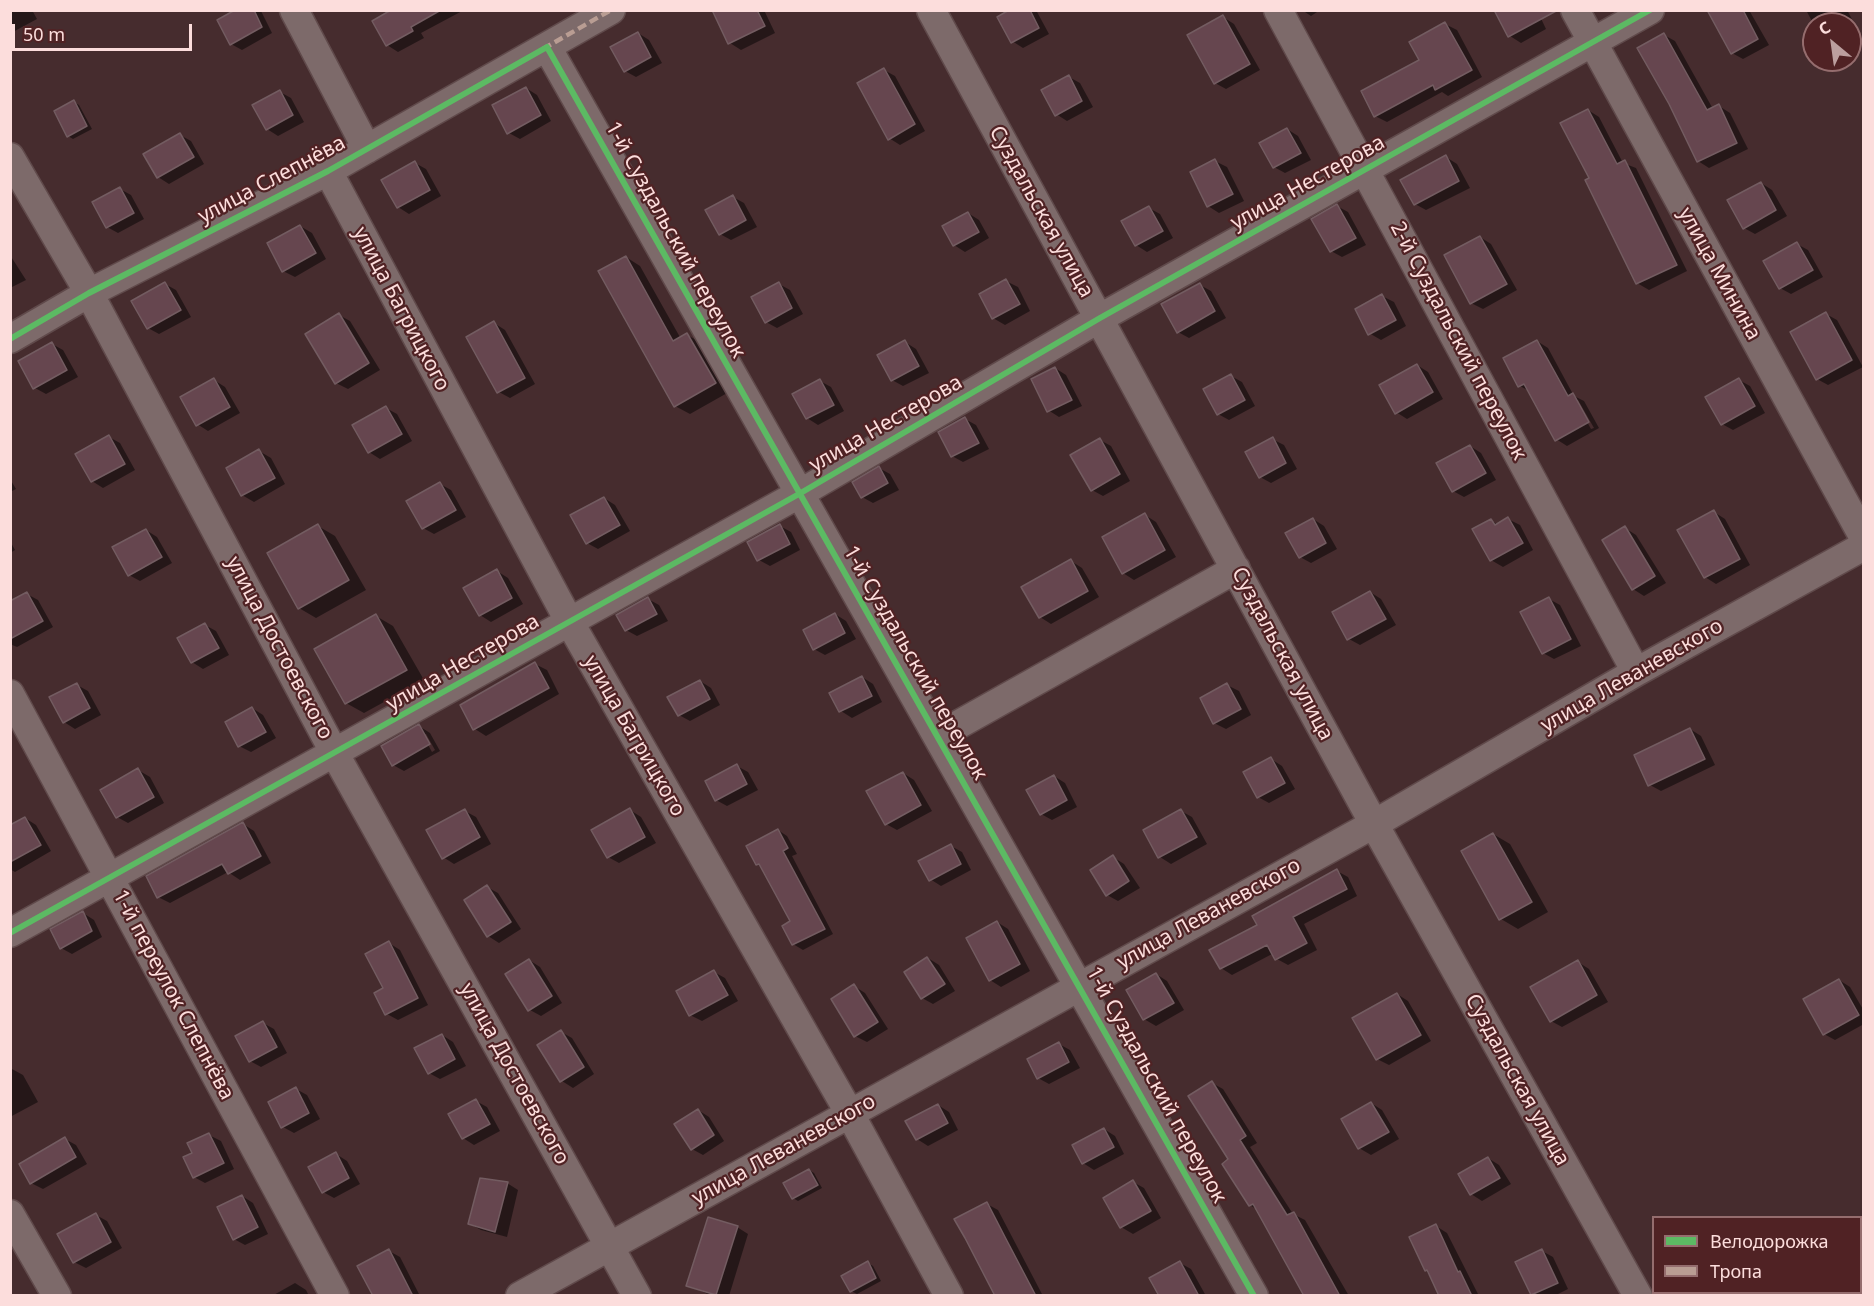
<!DOCTYPE html>
<html>
<head>
<meta charset="utf-8">
<style>
  body { margin:0 }
  #map { position:relative; width:1874px; height:1306px; overflow:hidden; background:#462c2e; font-family:"Noto Sans",sans-serif }
  canvas { display:block }
  .frame { position:absolute; inset:0; border:12px solid #fcdddc; pointer-events:none }
  .legend { position:absolute; left:1652px; top:1216px; width:210px; height:78px; box-sizing:border-box; background:#502224; border:2px solid #956d6e; margin:0; padding:8px 10px; list-style:none; font-size:18px; color:#fcdddc }
  .legend li { display:flex; align-items:center; gap:12px; height:30px }
  .legend b { width:30px; border:2px solid #956d6e }
  .north { position:absolute; left:1802px; top:12px; width:60px; height:60px; box-sizing:border-box; background:#502224; border:2px solid #956d6e; border-radius:50%; rotate:331deg; font-size:16px; font-weight:700; line-height:24px; text-align:center; color:#fcdddc }
  .north::after { content:''; display:block; margin:auto; width:21px; height:27px; background:#bc9f9f; clip-path:polygon(50% 0,100% 100%,50% 72%,0 100%) }
  .scale { position:absolute; left:12px; top:24px; width:180px; height:27px; box-sizing:border-box; border:3px solid #fcdddc; border-top:0; padding-left:8px; font-size:18px; line-height:21px; white-space:nowrap; color:#fcdddc; -webkit-text-stroke:4px #502224; paint-order:stroke }
</style>
</head>
<body>
<div id="map">
<canvas width="1874" height="1306"></canvas>
<div class="frame"></div>
<ul class="legend">
<li><b style="height:8px;background:#5cba63"></b>Велодорожка</li>
<li><b style="height:8px;background:#b99d93"></b>Тропа</li>
</ul>
<div class="north">С</div>
<div class="scale">50 m</div>
</div>
<script>
const ctx = document.querySelector('canvas').getContext('2d');
ctx.lineJoin = 'round';
function paint(path, color) {
  ctx.fillStyle = color;
  ctx.fill(path, 'evenodd');
}
function poly(rows) {
  const path = new Path2D();
  for (const r of rows) {
    path.moveTo(r[0], r[1]);
    for (let i = 2; i < r.length; i += 2) path.lineTo(r[i], r[i + 1]);
  }
  return path;
}
function stroke(path, color, width, dash) {
  ctx.strokeStyle = color;
  ctx.lineWidth = width;
  ctx.lineCap = dash ? 'butt' : 'round';
  ctx.setLineDash(dash || []);
  ctx.stroke(path);
}
function drawText(font, color, halo, rows, align = 'center') {
  ctx.font = font + ' "Noto Sans",sans-serif';
  ctx.lineWidth = 4.5;
  ctx.setLineDash([]);
  ctx.textBaseline = 'middle';
  ctx.strokeStyle = halo;
  ctx.fillStyle = color;
  for (const [text, x, y, turn = 0] of rows) {
    ctx.save();
    ctx.translate(x, y);
    ctx.rotate((+turn || 0) * Math.PI / 180);
    ctx.textAlign = isNaN(turn) ? turn : align;
    if (halo) ctx.strokeText(text, 0, 0);
    ctx.fillText(text, 0, 0);
    ctx.restore();
  }
}
const shadow = poly([
  [10,10,32,10,37,19,11,33],
  [238,10,261,11,272,33,242,50,231,44],
  [394,10,464,10,421,33,424,38,398,52,387,45],
  [722,10,764,10,775,33,741,50,730,43,715,14],
  [1012,10,1036,10,1049,34,1023,48,1012,41],
  [1302,10,1320,10,1311,16],
  [1537,10,1546,29,1521,43,1510,36,1497,13],
  [1709,10,1749,10,1769,45,1743,59,1732,53],
  [1806,10,1847,10,1853,21,1847,24,1814,25],
  [1223,17,1234,24,1260,70,1226,89,1215,83],
  [1445,24,1457,30,1482,77,1448,96,1442,92,1387,122,1375,116,1421,61],
  [638,33,649,40,662,63,636,77,625,71],
  [1664,35,1675,41,1713,109,1719,106,1730,113,1748,149,1709,168,1698,161,1670,103],
  [884,70,895,76,925,131,900,145,889,138],
  [1069,77,1080,83,1093,107,1067,121,1056,114],
  [526,88,537,95,551,121,520,139,509,133],
  [280,92,291,98,304,122,278,136,267,129],
  [74,102,79,105,92,129,73,139,68,136],
  [1588,110,1599,117,1623,163,1636,168,1687,271,1649,290,1637,283,1591,178],
  [1287,129,1298,136,1311,160,1285,173,1274,167],
  [180,135,191,141,204,164,169,184,158,177],
  [1446,157,1457,164,1470,188,1426,210,1415,204],
  [1215,161,1227,167,1244,201,1219,213,1208,206],
  [415,163,426,169,441,196,409,214,398,207],
  [1761,183,1772,190,1787,216,1755,234,1744,228],
  [120,189,131,195,144,219,118,233,107,227],
  [733,197,744,203,757,227,731,240,720,234],
  [1337,206,1348,212,1366,245,1342,257,1331,251],
  [1149,208,1160,214,1173,238,1147,252,1136,245],
  [968,213,979,220,989,238,965,252,954,245],
  [300,226,312,233,326,259,295,277,283,271],
  [1480,237,1491,244,1517,290,1483,309,1471,303],
  [1797,244,1808,250,1823,277,1791,294,1780,288],
  [10,255,26,280,10,288],
  [626,257,640,266,681,339,687,335,702,343,729,392,690,414,675,406],
  [1006,281,1018,287,1030,311,1005,325,993,318,981,295],
  [165,284,176,290,191,317,159,334,148,328],
  [779,284,790,290,803,314,777,328,766,322],
  [1200,285,1211,291,1226,318,1189,338,1178,332],
  [1382,296,1394,302,1406,326,1381,340,1369,333],
  [1826,314,1837,320,1863,367,1828,385,1817,379],
  [339,315,350,321,380,370,348,389,336,383],
  [494,323,505,330,535,384,510,398,499,392],
  [1537,341,1548,348,1574,396,1584,401,1599,428,1567,446,1556,439,1529,391,1520,386],
  [1575,400,1578,400,1594,428,1591,429],
  [905,342,916,349,929,373,903,386,892,380],
  [52,344,63,350,78,377,46,394,35,388],
  [1417,365,1428,372,1443,399,1407,419,1396,412],
  [1055,368,1066,375,1082,406,1059,417,1048,410],
  [1231,376,1242,382,1255,406,1229,420,1218,414],
  [214,380,225,387,240,413,208,431,197,424],
  [1739,380,1750,386,1765,413,1733,430,1722,424],
  [820,381,831,387,844,411,818,425,807,418],
  [386,408,397,414,412,441,380,459,369,452],
  [965,419,976,425,989,449,963,462,952,456],
  [109,437,120,443,135,470,103,488,92,481],
  [1272,439,1284,445,1297,469,1271,483,1260,477],
  [1100,440,1111,446,1130,481,1103,496,1092,490],
  [1470,446,1481,453,1496,480,1464,497,1453,491],
  [259,451,271,458,285,484,254,502,242,495,228,469],
  [879,468,890,474,899,490,873,503,862,497],
  [10,479,16,489,10,492],
  [440,484,451,490,466,517,434,534,423,528],
  [604,498,615,505,630,531,598,549,587,543],
  [1714,512,1725,519,1750,565,1716,584,1705,577],
  [1145,515,1156,522,1176,557,1134,580,1123,573],
  [1313,519,1324,526,1337,549,1311,563,1300,557],
  [1508,519,1520,525,1533,550,1503,567,1491,560,1474,530,1491,521,1498,524],
  [318,526,335,536,366,590,316,618,299,608],
  [780,526,791,532,800,550,770,566,759,560],
  [1625,528,1636,535,1666,583,1644,596,1633,589],
  [146,530,157,537,172,563,140,581,129,575],
  [10,541,15,550,10,553],
  [1071,561,1082,568,1099,597,1051,624,1040,617],
  [497,571,508,578,523,604,491,622,480,615],
  [1370,592,1381,599,1396,625,1360,645,1349,639],
  [27,594,38,600,53,627,17,647,10,644,10,603],
  [648,599,659,605,668,621,637,636,626,630],
  [1549,599,1560,605,1581,646,1554,659,1543,653],
  [835,614,846,621,856,639,825,655,814,649],
  [376,616,393,626,424,680,364,713,346,703,316,649],
  [205,625,216,631,229,655,203,669,192,662],
  [535,664,547,670,559,694,486,736,475,729,462,705],
  [862,677,873,684,882,702,852,718,841,711],
  [700,681,711,688,720,705,690,721,679,715],
  [77,685,88,691,101,715,75,729,64,722],
  [1227,685,1239,691,1251,715,1226,729,1214,723],
  [252,708,263,715,276,738,251,752,239,746],
  [419,726,430,733,440,751,404,771,393,765],
  [422,734,426,734,435,750,432,752],
  [1690,729,1701,736,1715,765,1661,791,1650,785],
  [1271,759,1282,766,1295,789,1269,803,1258,797],
  [737,766,748,772,758,790,727,806,716,800],
  [138,770,150,777,164,803,128,823,117,817],
  [903,773,914,780,932,811,897,830,886,824],
  [1054,776,1065,783,1077,807,1052,820,1041,814],
  [630,810,641,817,656,843,619,863,608,857],
  [465,811,476,817,491,844,454,864,443,857],
  [1181,811,1192,817,1207,844,1171,864,1160,857,1145,831],
  [25,818,36,825,51,851,15,872,10,869,10,826],
  [243,824,254,831,271,863,240,880,228,872,170,903,158,897],
  [778,830,787,836,797,854,792,856,833,934,803,950,793,944,792,922,762,867,757,864],
  [1493,834,1510,844,1548,912,1518,929,1501,919,1463,851],
  [951,846,962,852,971,870,941,886,930,879],
  [1113,857,1124,864,1140,888,1118,901,1107,895],
  [1337,871,1348,877,1357,896,1304,924,1317,950,1288,965,1277,959,1274,953,1232,975,1221,968,1259,926],
  [487,887,498,893,521,929,499,943,488,936],
  [83,913,94,920,102,937,72,954,61,948],
  [997,922,1008,929,1030,971,1001,987,990,980],
  [389,943,400,950,428,1005,398,1020,387,1014,385,989],
  [928,958,939,965,955,991,933,1004,922,998],
  [529,960,540,967,562,1003,541,1016,530,1010],
  [1578,962,1589,969,1608,1002,1562,1027,1551,1021],
  [714,972,725,978,738,1001,702,1021,690,1015],
  [1156,974,1167,981,1184,1010,1156,1026,1144,1019,1128,990],
  [1839,980,1850,987,1864,1011,1864,1024,1835,1040,1824,1034],
  [854,986,865,993,888,1029,867,1042,855,1036],
  [1397,994,1408,1001,1431,1041,1389,1065,1377,1059],
  [263,1023,274,1029,287,1053,261,1067,250,1061],
  [561,1032,572,1038,594,1074,573,1088,562,1081,539,1046],
  [442,1035,453,1042,466,1066,440,1079,429,1073],
  [1059,1044,1070,1050,1080,1068,1049,1084,1038,1078],
  [12,1069,23,1075,38,1102,10,1117],
  [1212,1083,1223,1089,1257,1143,1250,1147,1293,1214,1305,1220,1349,1296,1305,1296,1259,1211,1250,1205,1230,1160],
  [296,1089,307,1095,320,1119,294,1133,283,1127],
  [476,1101,487,1107,500,1131,474,1145,463,1138],
  [1371,1103,1382,1110,1399,1139,1371,1155,1359,1148,1343,1119],
  [938,1105,949,1112,958,1130,928,1146,917,1139],
  [698,1110,709,1117,724,1141,703,1155,692,1149],
  [1104,1129,1115,1136,1124,1154,1094,1170,1083,1163],
  [209,1135,221,1141,234,1169,205,1183,194,1177],
  [65,1139,76,1145,87,1164,43,1189,31,1183],
  [336,1154,347,1161,360,1184,334,1198,323,1192],
  [1488,1158,1499,1165,1511,1184,1482,1201,1471,1194],
  [809,1170,814,1173,822,1188,798,1201,793,1198],
  [1133,1182,1144,1188,1161,1218,1133,1234,1121,1227,1105,1198],
  [507,1183,518,1190,507,1237,481,1230,470,1224],
  [242,1196,253,1203,268,1234,245,1245,234,1239],
  [987,1204,998,1210,1043,1296,997,1296],
  [96,1215,107,1221,122,1248,86,1268,74,1262],
  [1436,1226,1447,1233,1479,1296,1441,1296,1426,1270],
  [737,1227,748,1234,729,1296,712,1296,688,1285],
  [389,1251,400,1257,420,1296,375,1296],
  [1542,1251,1553,1257,1568,1289,1554,1296,1532,1294],
  [868,1263,873,1266,881,1281,857,1294,851,1291],
  [1180,1263,1191,1269,1206,1296,1161,1296],
  [295,1283,306,1290,309,1296,272,1296]
]);
const building = poly([
  [235,10,254,10,262,27,230,45,217,20,235,10],
  [391,10,441,10,411,27,413,31,386,46,372,21,391,10],
  [712,10,757,10,765,26,728,44,712,10],
  [1009,10,1030,10,1039,28,1011,43,997,17,1009,10],
  [1494,10,1558,10,1508,37,1494,10],
  [1707,10,1743,10,1758,39,1731,54,1707,10],
  [1223,15,1250,64,1214,84,1187,35,1223,15],
  [1445,22,1472,70,1435,90,1433,85,1374,117,1361,91,1419,60,1409,42,1445,22],
  [638,32,651,57,624,72,610,47,638,32],
  [1664,33,1707,110,1719,104,1737,143,1697,162,1669,104,1637,48,1664,33],
  [884,68,915,124,888,140,857,83,884,68],
  [1069,75,1082,101,1055,116,1041,90,1069,75],
  [526,87,541,115,507,134,492,105,526,87],
  [280,90,293,115,266,130,252,105,280,90],
  [74,100,87,126,67,137,54,111,74,100],
  [1588,109,1617,164,1625,160,1677,265,1636,284,1585,180,1589,178,1560,123,1588,109],
  [1287,128,1301,153,1273,168,1259,143,1287,128],
  [180,133,194,157,157,178,143,154,180,133],
  [1446,155,1459,181,1414,205,1400,180,1446,155],
  [1215,159,1233,194,1207,207,1190,172,1215,159],
  [415,161,430,190,397,208,381,180,415,161],
  [1761,182,1776,210,1743,229,1727,200,1761,182],
  [120,187,134,213,106,228,92,202,120,187],
  [733,195,746,220,719,235,705,210,733,195],
  [1337,204,1356,238,1330,252,1311,219,1337,204],
  [1149,206,1163,231,1135,246,1121,221,1149,206],
  [968,212,979,232,953,246,942,226,968,212],
  [300,225,316,253,282,272,267,243,300,225],
  [1480,236,1507,284,1470,304,1444,255,1480,236],
  [1797,242,1813,270,1779,289,1763,261,1797,242],
  [626,256,673,341,687,333,716,383,674,407,598,271,626,256],
  [1006,279,1020,304,992,319,979,294,1006,279],
  [165,282,181,310,147,329,131,301,165,282],
  [779,282,792,308,765,323,751,297,779,282],
  [1200,283,1215,311,1177,333,1161,304,1200,283],
  [1382,294,1396,320,1368,335,1355,309,1382,294],
  [1826,312,1852,360,1816,380,1790,332,1826,312],
  [339,313,369,363,335,384,305,334,339,313],
  [494,321,525,378,497,393,466,337,494,321],
  [905,340,919,366,891,381,877,355,905,340],
  [1537,340,1568,396,1573,393,1589,422,1555,441,1524,384,1518,387,1503,358,1537,340],
  [52,342,67,370,33,389,18,361,52,342],
  [1417,364,1433,392,1395,414,1379,385,1417,364],
  [1055,367,1072,400,1047,412,1031,379,1055,367],
  [1231,374,1245,400,1217,415,1203,389,1231,374],
  [214,378,230,407,196,426,180,397,214,378],
  [1739,378,1755,406,1721,425,1705,397,1739,378],
  [820,379,834,405,806,419,792,394,820,379],
  [386,406,402,434,368,453,352,425,386,406],
  [965,417,979,443,951,457,938,432,965,417],
  [109,435,125,464,91,482,75,454,109,435],
  [1273,437,1286,463,1259,478,1245,452,1273,437],
  [1100,438,1120,474,1091,491,1070,455,1100,438],
  [1470,445,1486,473,1452,492,1436,463,1470,445],
  [259,449,275,478,241,496,226,468,259,449],
  [879,466,888,483,861,498,852,482,879,466],
  [440,482,456,510,422,529,406,501,440,482],
  [604,497,620,525,586,544,570,515,604,497],
  [1714,510,1740,559,1704,578,1677,530,1714,510],
  [1145,513,1165,550,1122,574,1102,537,1145,513],
  [1508,517,1523,543,1490,561,1472,529,1491,519,1495,525,1508,517],
  [1313,518,1326,543,1299,558,1285,533,1313,518],
  [318,524,349,580,298,609,267,553,318,524],
  [780,524,790,544,757,561,747,542,780,524],
  [1625,526,1655,576,1632,590,1602,540,1625,526],
  [146,529,162,557,128,576,112,547,146,529],
  [1071,559,1088,591,1039,618,1021,587,1071,559],
  [497,569,512,598,479,616,463,588,497,569],
  [1370,591,1386,619,1347,640,1332,612,1370,591],
  [27,592,43,621,10,639,10,601,27,592],
  [648,597,657,614,625,631,616,615,648,597],
  [1549,597,1571,639,1542,654,1520,612,1549,597],
  [835,613,845,633,813,650,803,630,835,613],
  [376,614,407,670,345,704,314,649,376,614],
  [205,623,219,648,191,663,177,638,205,623],
  [535,662,549,688,473,730,460,705,535,662],
  [862,676,872,696,839,712,829,693,862,676],
  [700,680,710,699,678,716,667,697,700,680],
  [77,683,90,708,63,723,49,697,77,683],
  [1227,683,1241,709,1213,724,1200,698,1227,683],
  [252,707,266,732,238,747,225,722,252,707],
  [419,724,430,744,392,766,381,746,419,724],
  [1690,728,1705,759,1648,786,1634,755,1690,728],
  [1271,757,1285,783,1257,798,1243,772,1271,757],
  [737,764,747,784,715,801,705,781,737,764],
  [138,768,154,797,116,818,100,790,138,768],
  [903,772,921,805,885,825,866,791,903,772],
  [1054,775,1067,800,1040,815,1026,790,1054,775],
  [630,808,645,837,607,858,591,830,630,808],
  [465,809,480,837,442,859,426,830,465,809],
  [1181,809,1197,837,1158,858,1143,830,1181,809],
  [25,817,41,845,10,862,10,825,25,817],
  [243,822,261,856,228,874,222,864,157,898,146,876,243,822],
  [778,829,788,848,783,851,825,929,792,945,782,926,790,921,759,864,756,865,746,846,778,829],
  [1493,833,1532,902,1499,920,1461,851,1493,833],
  [951,844,961,864,929,881,918,861,951,844],
  [1113,855,1129,881,1106,896,1090,870,1113,855],
  [1337,869,1347,889,1293,917,1307,943,1275,960,1267,945,1220,969,1209,950,1257,925,1252,916,1337,869],
  [487,885,511,922,487,937,464,900,487,885],
  [83,911,92,931,60,949,50,929,83,911],
  [997,921,1020,964,989,981,966,938,997,921],
  [389,941,418,998,385,1015,374,993,383,988,365,954,389,941],
  [927,957,945,984,921,999,904,972,927,957],
  [529,959,552,996,528,1011,505,974,529,959],
  [1578,960,1597,995,1550,1022,1530,987,1578,960],
  [714,970,728,995,689,1016,676,991,714,970],
  [1156,973,1174,1003,1143,1020,1126,990,1156,973],
  [1839,979,1859,1015,1823,1035,1803,999,1839,979],
  [854,984,878,1022,854,1037,831,999,854,984],
  [1397,993,1421,1035,1376,1060,1352,1018,1397,993],
  [263,1021,277,1047,249,1062,235,1036,263,1021],
  [561,1030,584,1067,560,1082,537,1045,561,1030],
  [442,1034,455,1059,428,1074,414,1048,442,1034],
  [1059,1042,1069,1062,1037,1079,1027,1059,1059,1042],
  [1212,1081,1246,1136,1240,1140,1287,1215,1294,1212,1340,1296,1304,1296,1253,1204,1249,1206,1222,1164,1228,1159,1188,1096,1212,1081],
  [296,1087,309,1113,281,1128,268,1102,296,1087],
  [476,1099,490,1124,462,1139,448,1114,476,1099],
  [1371,1102,1389,1132,1358,1149,1341,1119,1371,1102],
  [938,1104,948,1123,916,1140,905,1121,938,1104],
  [698,1109,714,1135,691,1150,674,1124,698,1109],
  [1104,1128,1114,1147,1082,1164,1072,1145,1104,1128],
  [209,1133,224,1163,193,1178,183,1157,192,1153,187,1143,209,1133],
  [65,1137,76,1157,30,1184,19,1164,65,1137],
  [336,1152,349,1178,322,1193,308,1167,336,1152],
  [1488,1157,1500,1178,1470,1195,1458,1174,1488,1157],
  [809,1169,818,1185,792,1199,783,1183,809,1169],
  [480,1178,508,1182,495,1232,468,1224,480,1178],
  [1133,1180,1151,1211,1120,1228,1103,1198,1133,1180],
  [242,1195,258,1227,233,1240,217,1207,242,1195],
  [987,1202,1005,1237,1036,1296,995,1296,965,1238,954,1219,987,1202],
  [96,1213,111,1242,73,1263,57,1234,96,1213],
  [708,1217,738,1226,716,1295,686,1286,708,1217],
  [1436,1224,1458,1272,1460,1271,1472,1296,1439,1296,1427,1270,1425,1271,1409,1237,1436,1224],
  [389,1249,413,1296,373,1296,357,1266,389,1249],
  [1542,1249,1558,1283,1531,1295,1515,1262,1542,1249],
  [868,1261,876,1278,850,1292,841,1276,868,1261],
  [1180,1261,1199,1296,1159,1296,1149,1278,1180,1261]
]);
const street = poly([
  [294,10,367,149],
  [931,10,1374,824,1638,1296],
  [1278,10,1636,672],
  [1575,10,1864,538],
  [547,47,1254,1296],
  [10,157,89,293,335,754,637,1296],
  [328,171,569,621,850,1114,949,1296],
  [10,339,89,293,328,171,611,10],
  [10,694,335,1296],
  [938,736,1236,569],
  [10,933,799,494,1100,318,1650,10],
  [10,1214,57,1296],
  [520,1296,1374,824,1636,672,1864,546]
]);
const quiet = poly([
  [543,49,611,10]
]);
const cycleway = poly([
  [10,339,89,293,328,171,547,47,1254,1296],
  [10,933,799,494,1100,318,1650,10]
]);
const streetNames = [
  ["улица Слепнёва",272,180,-28],
  ["улица Нестерова",1308,183,-29],
  ["Суздальская улица",1041,212,61],
  ["1-й Суздальский переулок",675,240,61],
  ["улица Минина",1719,274,61],
  ["улица Багрицкого",401,309,62],
  ["2-й Суздальский переулок",1458,341,62],
  ["улица Нестерова",886,424,-30],
  ["улица Достоевского",279,648,62],
  ["Суздальская улица",1282,654,62],
  ["улица Нестерова",463,663,-30],
  ["1-й Суздальский переулок",915,663,60],
  ["улица Леваневского",1632,676,-30],
  ["улица Багрицкого",634,736,60],
  ["улица Леваневского",1209,914,-29],
  ["1-й переулок Слепнёва",173,995,62],
  ["улица Достоевского",514,1074,61],
  ["Суздальская улица",1517,1080,61],
  ["1-й Суздальский переулок",1156,1085,61],
  ["улица Леваневского",784,1150,-29]
];
paint(shadow, '#0007');
paint(building, '#66464f');
stroke(building, '#735c61', 1.5);
stroke(street, '#604a4b', 31);
stroke(street, '#7d6a6a', 28);
stroke(quiet, '#b99d93', 4.5, [9, 4.5]);
stroke(cycleway, '#5cba63', 6);
drawText('21px', '#fcdddc', '#502224', streetNames);
</script>
</body>
</html>
